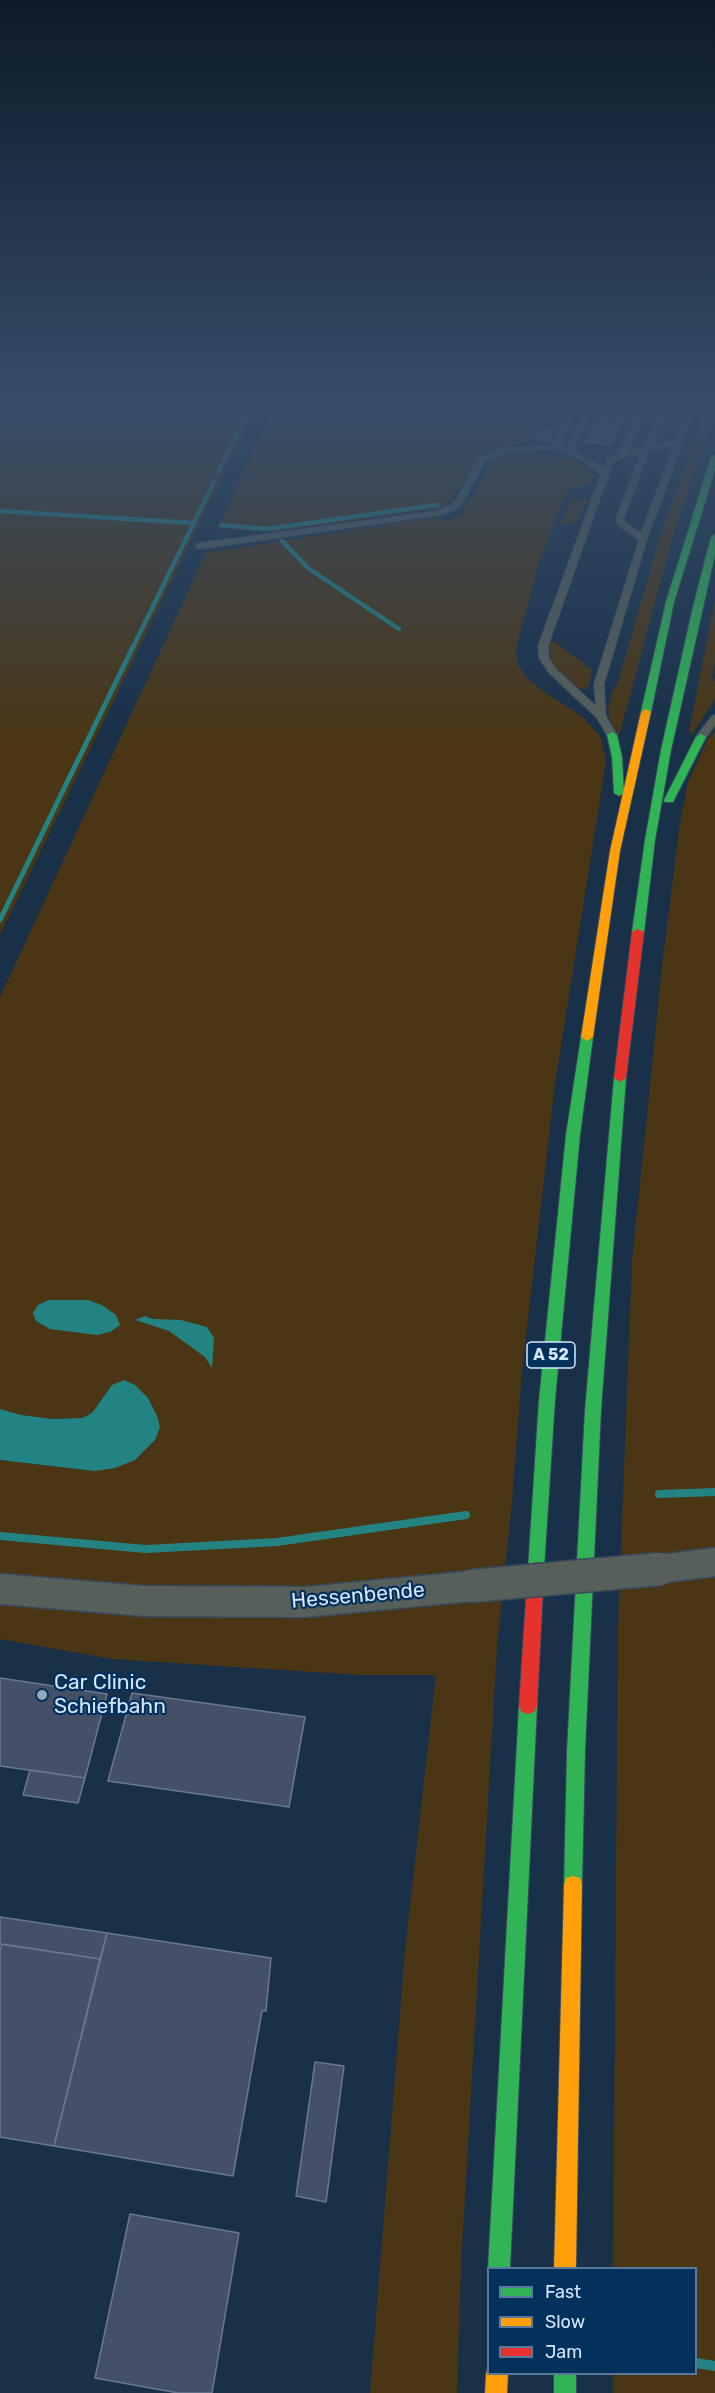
<!DOCTYPE html>
<html>
<head>
<meta charset="utf-8">
<style>
  body { margin:0 }
  #map { position:relative; width:715px; height:2393px; overflow:hidden; background:#183048; font-family:Rubik,sans-serif }
  canvas { display:block }
  .legend { position:absolute; left:487px; top:2267px; width:210px; height:108px; box-sizing:border-box; background:#04305c; border:2px solid #58799c; margin:0; padding:8px 10px; list-style:none; font-size:18px; color:#d5e7fd }
  .legend li { display:flex; align-items:center; gap:12px; height:30px }
  .legend b { width:30px; border:2px solid #58799c }
</style>
</head>
<body>
<div id="map">
<canvas width="715" height="2393"></canvas>
<ul class="legend">
<li><b style="height:8px;background:#30b455"></b>Fast</li>
<li><b style="height:8px;background:#ff9f0a"></b>Slow</li>
<li><b style="height:8px;background:#e5322d"></b>Jam</li>
</ul>
</div>
<script>
const ctx = document.querySelector('canvas').getContext('2d');
ctx.lineJoin = 'round';
function paint(path, color) {
  ctx.fillStyle = color;
  ctx.fill(path, 'evenodd');
}
function poly(rows) {
  const path = new Path2D();
  for (const r of rows) {
    path.moveTo(r[0], r[1]);
    for (let i = 2; i < r.length; i += 2) path.lineTo(r[i], r[i + 1]);
  }
  return path;
}
function stroke(path, color, width, dash) {
  ctx.strokeStyle = color;
  ctx.lineWidth = width;
  ctx.lineCap = dash ? 'butt' : 'round';
  ctx.setLineDash(dash || []);
  ctx.stroke(path);
}
function drawText(font, color, halo, rows, align = 'center') {
  ctx.font = font + ' Rubik,sans-serif';
  ctx.lineWidth = 4.5;
  ctx.setLineDash([]);
  ctx.textBaseline = 'middle';
  ctx.strokeStyle = halo;
  ctx.fillStyle = color;
  for (const [text, x, y, turn = 0] of rows) {
    ctx.save();
    ctx.translate(x, y);
    ctx.rotate((+turn || 0) * Math.PI / 180);
    ctx.textAlign = isNaN(turn) ? turn : align;
    if (halo) ctx.strokeText(text, 0, 0);
    ctx.fillText(text, 0, 0);
    ctx.restore();
  }
}
const green = poly([
  [0,407,256,407,0,935],
  [273,407,527,413,531,407,565,407,552,408,528,442,482,454,444,508,271,532,218,528],
  [670,407,686,407,673,431,659,440,656,438,664,428,671,410],
  [700,407,715,407,715,420,696,465,673,536,619,736,611,722,608,710,612,693,618,682,662,530,704,415,698,410],
  [520,451,556,456,575,461,589,472,592,478,591,484,568,489,540,559,516,648,518,665,528,679,541,690,582,716,600,736,606,761,555,1084,522,1370,512,1502,497,1646,461,2265,457,2393,370,2393,405,1950,436,1675,360,1675,112,1659,0,1639,0,1460,95,1471,112,1385,92,1413,82,1418,53,1419,21,1415,0,1409,0,997,206,553,427,518,451,520,462,514,495,457],
  [588,498,577,522,560,526,570,502],
  [715,600,715,663,712,676,715,682,715,699,692,734,689,732],
  [554,641,592,670,589,685,586,689,574,688,551,662,550,642],
  [715,731,715,2393,613,2393,613,2374,696,2374,696,2268,613,2268,618,1625,632,1262,662,967,680,823,688,782,708,739]
]);
const water = poly([
  [49,1300,88,1300,102,1305,116,1315,120,1325,110,1332,97,1335,50,1329,36,1321,33,1313,38,1305],
  [145,1316,153,1319,181,1320,207,1327,214,1338,212,1368,205,1357,169,1331,135,1320],
  [124,1380,135,1385,148,1398,157,1416,160,1427,155,1440,135,1460,115,1468,95,1471,0,1460,0,1409,21,1415,53,1419,82,1418,92,1413,112,1385]
]);
const streamFar3 = poly([
  [218,473,250,407],
  [0,511,193,523],
  [221,525,267,529,437,505],
  [282,541,308,568,399,629],
  [132,649,214,482]
]);
const streamFar2 = poly([
  [0,920,133,647]
]);
const streamFar1 = poly([
  [659,1494,715,1492],
  [0,1536,146,1549,277,1542,466,1515]
]);
const stream = poly([
  [696,2363,715,2366]
]);
const building = poly([
  [584,407,605,407,667,414,663,421,619,416,624,412,607,410,605,410,605,415,582,412,584,407],
  [605,410,624,412,619,416,622,417,609,444,589,441,603,414,605,415,605,410],
  [600,414,603,414,589,441,609,444,622,417,625,417,611,445,586,442,600,414],
  [542,428,554,429,547,441,535,439,542,428],
  [0,1678,107,1694,85,1778,0,1766,0,1678],
  [132,1693,305,1717,289,1807,108,1781,132,1693],
  [30,1770,85,1778,78,1803,23,1795,30,1770],
  [0,1917,107,1933,100,1959,0,1944,0,1917],
  [107,1933,271,1958,266,2011,262,2011,233,2176,54,2146,107,1933],
  [2,1944,100,1959,54,2146,0,2137,0,1951,2,1944],
  [315,2062,344,2066,326,2202,296,2196,315,2062],
  [130,2214,239,2233,212,2393,178,2393,95,2378,130,2214]
]);
const lane = poly([
  [571,407,579,407,562,440,563,446,567,448,587,407,595,407,573,451,604,468,607,459,618,454,640,407,648,407,627,451,643,447,662,407,670,407,652,445,676,440,688,407,696,407,647,539,604,684,606,716,617,735,616,737,608,737,597,718,549,673,539,658,538,646,601,474,584,462,558,449,509,452,485,461,463,502,455,510,440,515,199,549,195,546,199,543,436,511,449,506,457,499,479,457,508,448,555,445,554,440,571,407],
  [674,445,641,533,625,522,624,518,649,451,674,445],
  [641,453,616,518,618,525,639,540,594,684,596,706,556,669,549,658,548,646,613,462,624,457,641,453],
  [715,715,715,725,705,739,697,739,697,735,712,716,715,715]
]);
const street = poly([
  [715,1548,715,1576,660,1583,648,1579,644,1569,648,1559,660,1555,715,1548],
  [472,1571,484,1576,489,1586,484,1596,472,1601,306,1617,144,1616,0,1604,0,1574,144,1586,306,1587,472,1571]
]);
const fast = poly([
  [715,455,715,470,674,602,651,712,643,714,641,712,666,602,711,457,715,455],
  [715,534,715,554,671,750,655,840,644,932,638,935,632,932,645,840,661,750,693,607,711,537,715,534],
  [612,732,617,735,622,757,624,793,619,796,614,793,612,757,607,735,612,732],
  [701,734,706,737,674,800,673,802,665,802,664,800,696,737,701,734],
  [587,1033,593,1037,580,1135,555,1400,544,1569,542,1574,536,1576,530,1574,528,1569,539,1400,566,1135,581,1037,587,1033],
  [620,1074,626,1078,601,1410,585,1751,582,1885,580,1892,573,1894,566,1892,564,1885,567,1751,585,1410,614,1078,620,1074],
  [528,1698,534,1700,537,1706,510,2268,488,2269,519,1706,522,1700,528,1698],
  [554,2374,576,2374,576,2393,554,2393,554,2374]
]);
const slow = poly([
  [646,709,651,712,620,851,593,1037,587,1041,581,1037,610,851,641,712,646,709],
  [573,1876,580,1878,582,1885,576,2268,554,2268,564,1885,566,1878,573,1876],
  [488,2367,488,2374,508,2374,507,2393,485,2393,486,2374,488,2367]
]);
const jam = poly([
  [638,929,644,932,626,1078,620,1082,614,1078,632,932,638,929],
  [536,1562,542,1564,544,1569,537,1706,534,1712,528,1714,522,1712,519,1706,528,1569,530,1564,536,1562]
]);
const streetBridge = poly([
  [472,1586,660,1569]
]);
const markers = [
  [42,1695,6,"#93a7be"]
];
const shields = [
  [551,1355,48]
];
const shieldNames = [
  ["A 52",551,1355]
];
const nearStreetnames = [
  ["Hessenbende",358,1596,-5]
];
const nearPoinames = [
  ["Car Clinic",54,1683],
  ["Schiefbahn",54,1707]
];
paint(green, '#4a3615');
paint(water, '#238282');
stroke(streamFar3, '#238282', 4.5);
stroke(streamFar2, '#238282', 5);
stroke(streamFar1, '#238282', 8);
stroke(stream, '#238282', 10);
paint(building, '#435068');
stroke(building, '#6b798f', 1.5);
stroke(lane, '#374a5d', 2);
stroke(street, '#374a5d', 3);
stroke(fast, '#374a5d', 2);
stroke(slow, '#374a5d', 2);
stroke(jam, '#374a5d', 2);
paint(lane, '#565f5a');
paint(street, '#565f5a');
paint(fast, '#30b455');
paint(slow, '#ff9f0a');
paint(jam, '#e5322d');
stroke(streetBridge, '#374a5d', 35, []);
stroke(streetBridge, '#565f5a', 32);
const sky = ctx.createLinearGradient(0, 0, 0, 742);
sky.addColorStop(0, '#0d1a28');
sky.addColorStop(0.55, '#374e6a');
sky.addColorStop(1, '#374e6a00');
ctx.fillStyle = sky;
ctx.fillRect(0, 0, 715, 742);
for (const [x, y, r, color] of markers) {
  const dot = new Path2D();
  dot.arc(x, y, r, 0, 2 * Math.PI);
  ctx.fillStyle = color;
  ctx.fill(dot);
  stroke(dot, '#04305c', 2);
}
for (const [x, y, w] of shields) {
  const box = new Path2D();
  box.roundRect(x - w / 2, y - 13, w, 26, 4.5);
  ctx.fillStyle = '#04305c';
  ctx.fill(box);
  stroke(box, '#d5e7fd', 1.5);
}
drawText('bold 16px', '#d5e7fd', null, shieldNames);
drawText('21px', '#d5e7fd', '#04305c', nearStreetnames);
drawText('21px', '#d5e7fd', '#04305c', nearPoinames, 'left');
</script>
</body>
</html>
